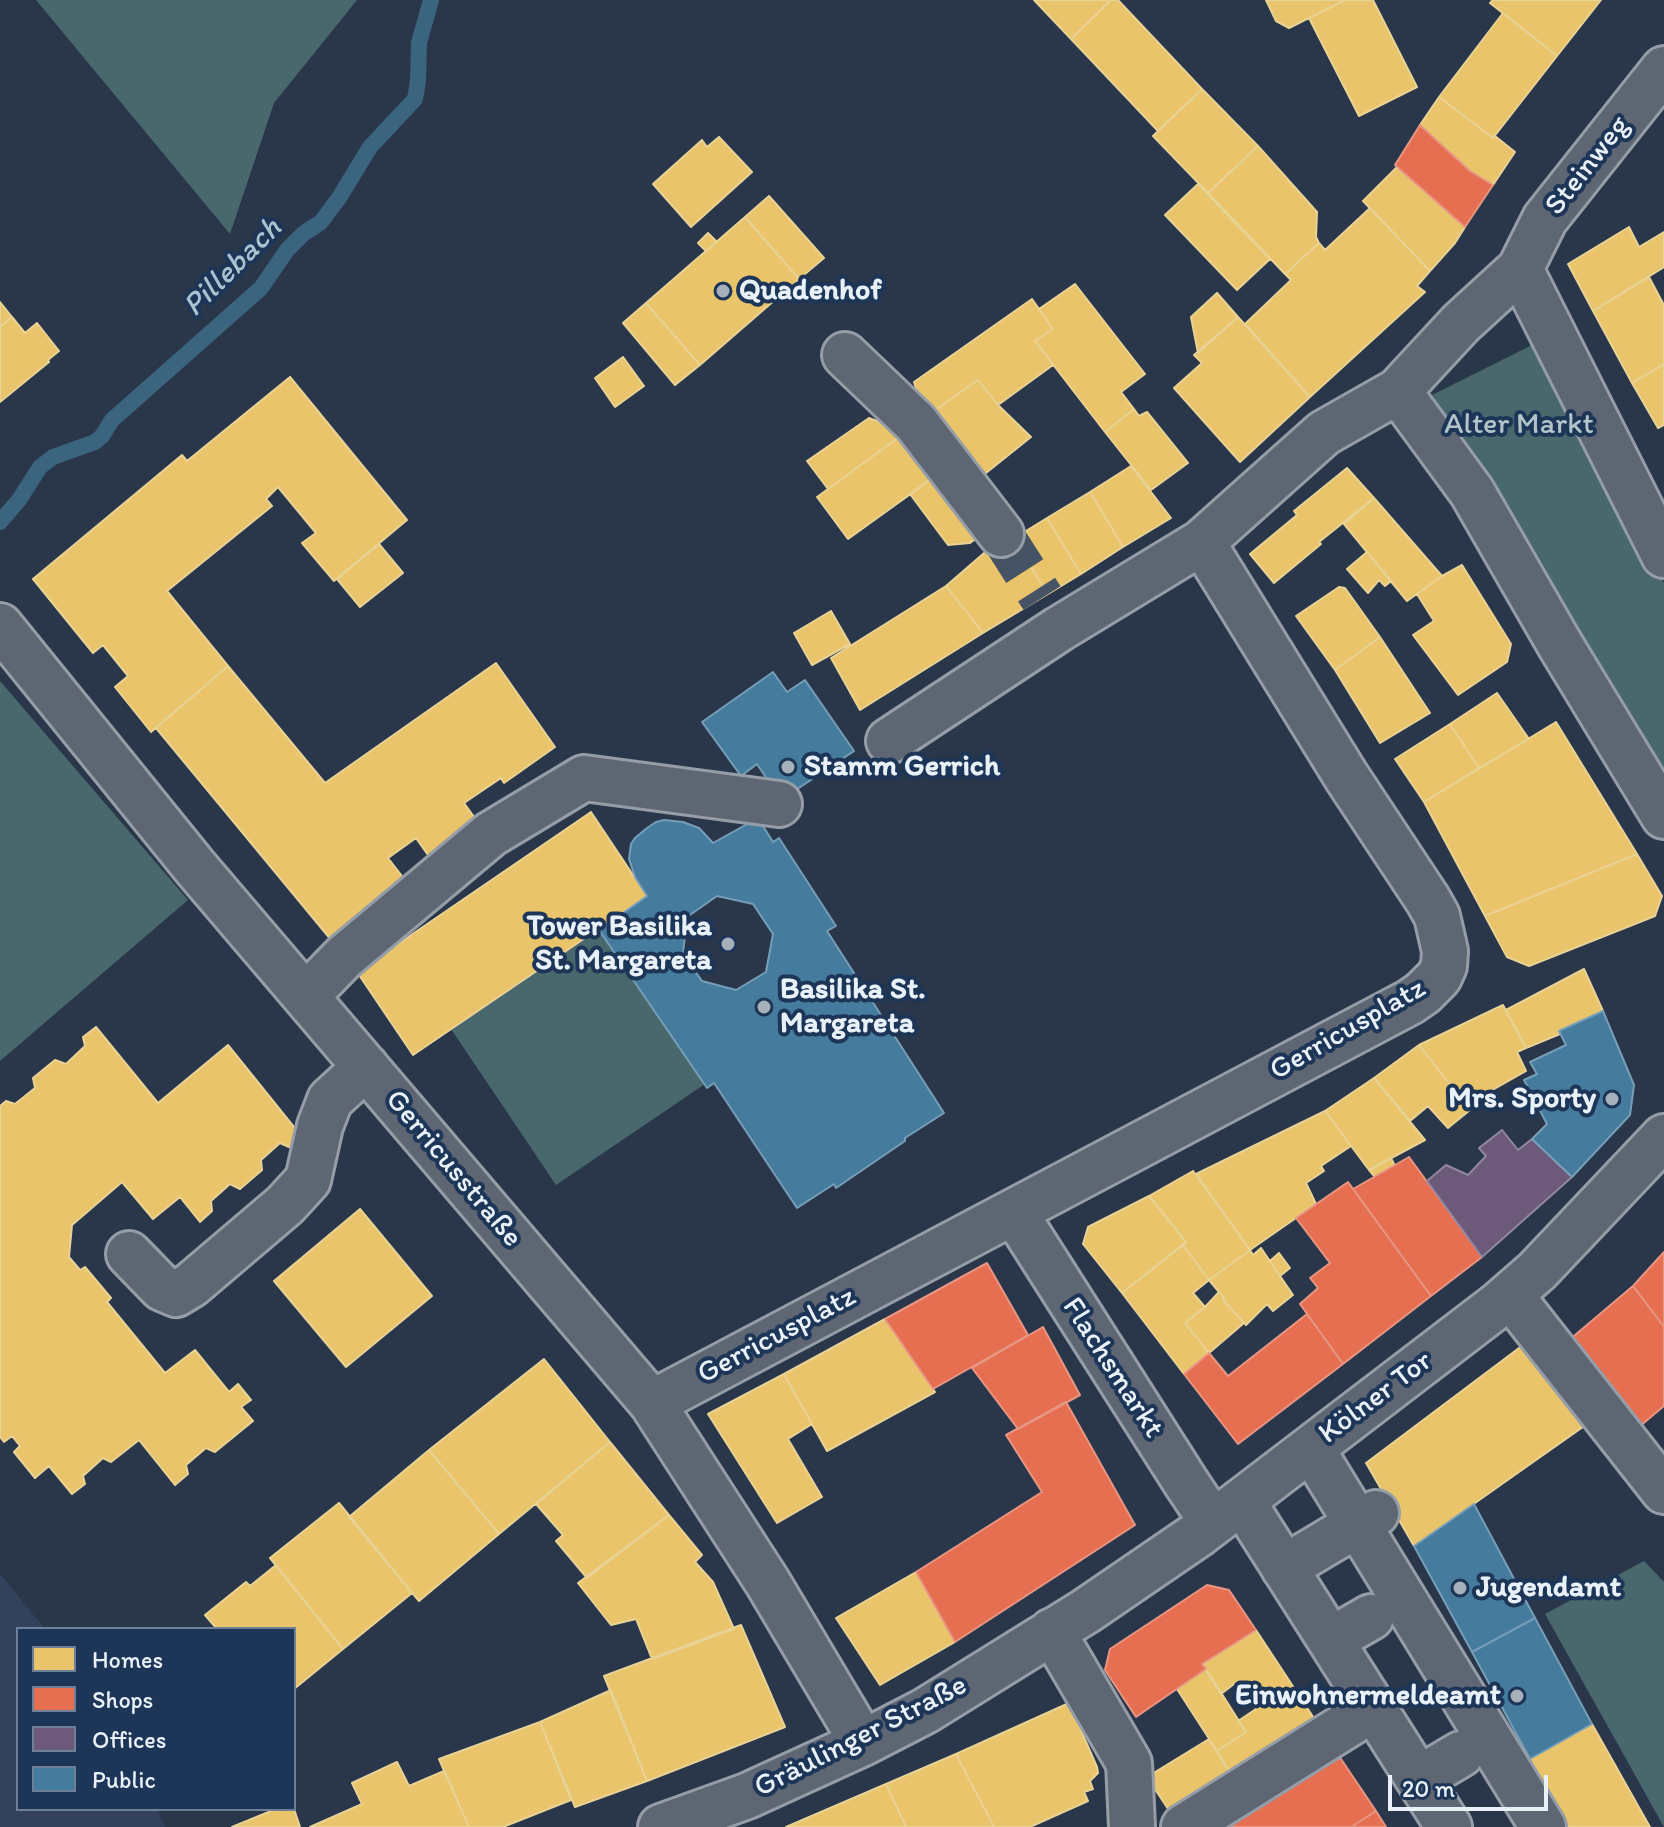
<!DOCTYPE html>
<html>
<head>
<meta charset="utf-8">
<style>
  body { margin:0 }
  #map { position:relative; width:1664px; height:1827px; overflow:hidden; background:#2a374a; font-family:Itim,sans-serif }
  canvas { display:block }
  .legend { position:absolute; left:16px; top:1627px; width:280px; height:184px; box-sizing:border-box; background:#1d3557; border:2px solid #6e8097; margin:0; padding:10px 14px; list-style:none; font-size:24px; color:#e8f1f8 }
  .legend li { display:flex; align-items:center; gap:16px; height:40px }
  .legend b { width:40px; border:2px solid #6e8097 }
  .scale { position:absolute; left:1388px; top:1775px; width:160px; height:36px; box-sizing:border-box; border:4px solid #e8f1f8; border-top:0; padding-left:10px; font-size:24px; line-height:28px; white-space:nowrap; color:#e8f1f8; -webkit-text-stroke:6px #1d3557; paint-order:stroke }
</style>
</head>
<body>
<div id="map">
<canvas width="1664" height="1827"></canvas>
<ul class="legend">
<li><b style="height:22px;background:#e9c46a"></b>Homes</li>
<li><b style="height:22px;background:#e76f51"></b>Shops</li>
<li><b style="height:22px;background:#6d597a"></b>Offices</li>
<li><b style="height:22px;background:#457b9d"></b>Public</li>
</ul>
<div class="scale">20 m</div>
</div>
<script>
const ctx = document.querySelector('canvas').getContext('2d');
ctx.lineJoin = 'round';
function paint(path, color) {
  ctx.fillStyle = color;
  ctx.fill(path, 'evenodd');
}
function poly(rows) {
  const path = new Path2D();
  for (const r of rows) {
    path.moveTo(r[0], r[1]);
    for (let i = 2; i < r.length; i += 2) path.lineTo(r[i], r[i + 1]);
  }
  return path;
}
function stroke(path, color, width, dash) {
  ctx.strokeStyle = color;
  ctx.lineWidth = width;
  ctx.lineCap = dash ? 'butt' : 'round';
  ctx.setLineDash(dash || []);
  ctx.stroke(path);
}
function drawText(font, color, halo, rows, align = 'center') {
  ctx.font = font + ' Itim,sans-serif';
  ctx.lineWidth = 8;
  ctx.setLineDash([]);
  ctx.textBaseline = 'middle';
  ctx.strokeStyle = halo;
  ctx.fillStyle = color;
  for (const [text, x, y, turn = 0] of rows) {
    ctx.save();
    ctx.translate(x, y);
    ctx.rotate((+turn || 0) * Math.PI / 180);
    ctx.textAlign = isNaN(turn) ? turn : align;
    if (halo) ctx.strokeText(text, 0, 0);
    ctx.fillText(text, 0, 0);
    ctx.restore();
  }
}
const built = poly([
  [0,1574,45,1629,18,1629,18,1809,157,1809,165,1827,0,1827]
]);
const green = poly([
  [36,0,357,0,274,103,230,234],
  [1542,340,1664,583,1664,782,1432,395],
  [0,681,188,900,0,1061],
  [599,930,705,1084,556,1185,451,1029],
  [1644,1561,1664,1582,1664,1827,1545,1614]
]);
const homes = poly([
  [1034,0,1111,0,1071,39,1034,0],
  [1111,0,1118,0,1202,89,1158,131,1071,39,1111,0],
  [1266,0,1345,0,1289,28,1276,21,1266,0],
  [1345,0,1373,0,1417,87,1359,116,1309,18,1345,0],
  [1493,0,1601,0,1557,56,1490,3,1493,0],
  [1503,13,1557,56,1493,138,1439,97,1503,13],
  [1202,89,1258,146,1208,193,1153,136,1202,89],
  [1439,97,1493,138,1495,136,1515,152,1493,185,1470,171,1420,125,1439,97],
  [719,137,752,172,691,227,653,184,702,140,707,147,719,137],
  [1258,146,1317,212,1316,237,1319,243,1285,274,1208,193,1258,146],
  [1397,167,1465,227,1455,243,1430,271,1363,201,1397,167],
  [1198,184,1270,259,1237,290,1165,215,1198,184],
  [769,196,824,258,799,279,745,217,769,196],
  [1370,208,1430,271,1417,286,1425,292,1310,397,1245,324,1291,280,1285,274,1319,243,1325,250,1370,208],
  [745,217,799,279,700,365,646,303,745,217],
  [1629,227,1639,247,1664,232,1664,267,1593,311,1568,264,1629,227],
  [708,233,717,242,706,251,698,243,708,233],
  [1649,277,1664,305,1664,364,1632,383,1593,311,1649,277],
  [1075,284,1145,374,1121,392,1134,409,1105,432,1035,341,1053,329,1039,309,1075,284],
  [1217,293,1238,317,1198,353,1191,317,1217,293],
  [1032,299,1053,329,1035,341,1053,365,998,405,978,380,925,417,914,382,1032,299],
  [0,302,12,317,0,327,0,302],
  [646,303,700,365,675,385,623,323,646,303],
  [12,317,25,333,37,323,59,351,48,360,49,362,0,402,0,327,12,317],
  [1238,317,1310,397,1240,462,1174,388,1202,363,1194,355,1238,317],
  [623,357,644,386,615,407,595,378,623,357],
  [1664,364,1664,425,1658,428,1632,383,1664,364],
  [290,377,407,520,334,581,302,543,316,533,278,487,266,499,272,506,167,591,228,666,151,732,115,687,128,676,103,645,93,653,33,579,182,455,187,461,290,377],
  [978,380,998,405,1031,437,981,477,925,417,978,380],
  [1134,409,1139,416,1147,412,1188,463,1151,490,1105,432,1134,409],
  [869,418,906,432,828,489,807,461,869,418],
  [906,432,937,475,848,539,817,497,906,432],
  [1131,466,1171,518,1123,547,1090,492,1131,466],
  [1347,468,1374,498,1319,542,1321,544,1274,583,1250,554,1297,515,1294,511,1347,468],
  [937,475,981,535,970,543,948,545,910,494,937,475],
  [1090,492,1123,547,1081,574,1047,518,1090,492],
  [1374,498,1442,576,1407,601,1344,524,1374,498],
  [1047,518,1081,574,1048,594,1013,539,1047,518],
  [1013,539,1048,594,983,633,946,586,991,547,1013,539],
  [379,544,403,573,360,607,337,579,379,544],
  [1367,552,1391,581,1385,586,1379,580,1368,593,1347,569,1367,552],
  [1462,565,1511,644,1507,662,1458,695,1413,635,1434,621,1417,594,1442,576,1462,565],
  [946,586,983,633,860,710,831,658,946,586],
  [1339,587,1345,588,1380,637,1335,670,1296,616,1339,587],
  [831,611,850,644,812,665,794,633,831,611],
  [1380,637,1430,713,1380,743,1335,670,1380,637],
  [496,663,555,747,504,783,501,778,464,803,477,821,428,855,416,838,388,858,405,880,332,941,156,728,228,666,325,783,496,663],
  [1497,693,1529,739,1479,768,1450,724,1497,693],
  [1556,722,1637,854,1485,916,1424,802,1556,722],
  [1450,724,1479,768,1424,802,1395,759,1450,724],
  [591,812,647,896,413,1055,357,972,591,812],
  [1637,854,1662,896,1655,916,1529,966,1507,957,1485,916,1637,854],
  [1584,969,1603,1011,1559,1031,1560,1034,1526,1048,1506,1010,1584,969],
  [1503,1005,1526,1048,1517,1052,1526,1071,1466,1105,1419,1045,1503,1005],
  [96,1027,158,1103,228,1045,302,1137,289,1147,280,1143,261,1160,262,1170,240,1189,230,1184,211,1201,212,1211,200,1222,180,1197,153,1219,122,1182,72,1225,69,1257,80,1270,85,1267,111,1298,107,1302,165,1373,195,1350,229,1392,238,1384,251,1400,241,1407,253,1421,215,1452,206,1448,186,1465,188,1474,175,1485,139,1440,111,1462,103,1458,83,1476,85,1484,72,1494,49,1466,35,1478,14,1452,20,1446,12,1436,4,1442,0,1437,0,1106,6,1101,15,1104,35,1088,33,1078,55,1060,66,1064,85,1046,83,1037,96,1027],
  [1419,1045,1470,1110,1448,1128,1428,1106,1410,1121,1374,1078,1419,1045],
  [1374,1078,1425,1140,1369,1170,1325,1111,1374,1078],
  [1325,1111,1351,1146,1321,1166,1324,1171,1306,1183,1316,1204,1250,1250,1196,1174,1325,1111],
  [1391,1158,1395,1166,1375,1177,1369,1170,1391,1158],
  [1193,1171,1250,1250,1209,1280,1183,1245,1186,1242,1149,1196,1193,1171],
  [1149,1196,1186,1242,1122,1293,1083,1244,1088,1227,1149,1196],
  [360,1209,432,1296,346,1367,274,1281,360,1209],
  [1183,1245,1209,1280,1193,1293,1205,1307,1185,1323,1209,1353,1184,1374,1122,1293,1183,1245],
  [1261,1248,1293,1295,1273,1311,1267,1304,1246,1325,1223,1300,1224,1298,1209,1280,1250,1250,1253,1255,1261,1248],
  [1279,1253,1290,1268,1280,1276,1270,1261,1279,1253],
  [1219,1292,1224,1298,1223,1300,1244,1323,1209,1353,1185,1323,1205,1307,1219,1292],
  [885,1319,935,1392,827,1451,784,1374,885,1319],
  [1527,1342,1590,1422,1414,1546,1366,1463,1527,1342],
  [544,1359,610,1442,499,1534,429,1450,544,1359],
  [784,1374,812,1424,788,1439,822,1497,777,1523,708,1414,784,1374],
  [610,1442,669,1515,587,1578,556,1541,563,1535,536,1504,610,1442],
  [429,1450,499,1534,419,1601,349,1517,429,1450],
  [339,1503,412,1593,343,1649,270,1558,339,1503],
  [669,1515,702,1555,695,1562,713,1582,734,1629,652,1659,636,1619,611,1625,578,1583,669,1515],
  [276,1565,343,1649,294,1689,294,1629,217,1629,205,1615,246,1582,250,1586,276,1565],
  [916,1572,955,1642,880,1685,836,1618,916,1572],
  [741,1625,785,1727,647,1781,604,1676,741,1625],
  [1256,1630,1321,1729,1236,1783,1217,1751,1246,1732,1238,1721,1256,1709,1238,1681,1221,1694,1202,1664,1256,1630],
  [1206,1669,1246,1732,1217,1751,1177,1689,1206,1669],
  [611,1690,647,1781,575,1807,540,1722,611,1690],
  [1069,1703,1097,1767,1098,1773,1090,1781,1093,1789,1084,1792,1088,1801,1030,1827,994,1827,956,1754,1069,1703],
  [540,1722,571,1800,503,1827,469,1827,439,1759,540,1722],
  [1592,1724,1650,1827,1569,1827,1530,1759,1592,1724],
  [1209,1739,1236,1783,1176,1821,1147,1777,1209,1739],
  [956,1754,994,1827,906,1827,886,1784,956,1754],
  [397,1762,409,1786,444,1771,469,1827,310,1827,362,1804,352,1783,397,1762],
  [886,1784,906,1827,786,1827,886,1784],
  [276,1809,294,1809,300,1827,232,1827,276,1809]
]);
const shops = poly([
  [1420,125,1470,171,1493,185,1465,227,1395,165,1420,125],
  [1409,1157,1482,1257,1431,1296,1353,1189,1409,1157],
  [1348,1182,1431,1296,1343,1364,1300,1304,1318,1288,1310,1278,1330,1263,1296,1218,1348,1182],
  [1664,1252,1664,1327,1633,1286,1664,1252],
  [987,1263,1028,1335,933,1389,885,1319,987,1263],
  [1633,1286,1664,1327,1664,1406,1639,1427,1568,1341,1633,1286],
  [1307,1314,1343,1364,1238,1444,1184,1374,1209,1353,1228,1376,1307,1314],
  [1043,1327,1080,1395,1018,1429,972,1368,1043,1327],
  [1066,1402,1135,1525,955,1642,916,1572,1042,1492,1006,1435,1066,1402],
  [1207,1585,1229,1590,1256,1630,1202,1664,1206,1669,1136,1717,1105,1670,1110,1649,1207,1585],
  [1326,1755,1341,1759,1376,1811,1351,1827,1203,1827,1326,1755],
  [1376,1811,1386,1827,1351,1827,1376,1811]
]);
const offices = poly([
  [1502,1130,1518,1150,1532,1139,1572,1177,1482,1257,1427,1181,1446,1165,1468,1175,1486,1156,1479,1148,1502,1130]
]);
const public = poly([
  [773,672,787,692,805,680,854,751,781,800,757,764,741,776,702,722,773,672],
  [758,818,773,842,779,838,836,926,827,931,944,1113,905,1138,905,1141,836,1188,834,1184,797,1208,714,1083,707,1088,599,930,647,896,635,877,629,859,631,844,635,838,647,828,656,822,664,820,683,822,699,828,713,843,758,818],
  [717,896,753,904,773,934,766,972,736,990,702,981,683,954,687,917,717,896],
  [1603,1011,1634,1085,1630,1115,1572,1177,1532,1139,1547,1124,1524,1080,1537,1074,1530,1062,1566,1045,1559,1031,1603,1011],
  [1474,1504,1535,1618,1472,1652,1414,1546,1474,1504],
  [1535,1618,1592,1724,1530,1759,1472,1652,1535,1618]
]);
const stream = poly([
  [0,522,19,500,40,467,53,457,95,442,102,436,112,420,261,288,287,250,303,234,321,222,339,198,370,147,415,99,418,81,419,43,431,0]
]);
const minorTunnel = poly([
  [1001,534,1042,598]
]);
const minor = poly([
  [1520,269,1664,555],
  [845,355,916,423,1001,534],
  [1398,391,1472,492,1559,643,1664,816],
  [0,626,195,867,652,1403,768,1583,863,1743],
  [889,741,1059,629,1202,542,1324,433,1398,391,1461,323,1520,269,1545,219,1664,69],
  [306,996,344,957,491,834,584,778,779,804],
  [1014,1212,1187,1484,1213,1523],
  [129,1254,162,1288,176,1294,191,1285,285,1205,308,1180,320,1126,330,1100,366,1067],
  [1510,1295,1664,1491],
  [652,1403,1410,1002,1423,993,1439,977,1444,966,1445,951,1437,916,1428,900,1346,776,1202,542],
  [1311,1448,1543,1827],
  [1242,1501,1449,1827],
  [1284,1568,1376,1513],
  [1052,1631,1129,1763,1132,1827],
  [1331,1640,1371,1617],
  [1419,1779,1461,1754],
  [661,1827,747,1796,863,1743,925,1711,1086,1611,1200,1533,1498,1305,1537,1271,1664,1137],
  [1184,1827,1374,1708]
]);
const markers = [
  [723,291,8,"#a6b0bb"],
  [788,767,8,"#a6b0bb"],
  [728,944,8,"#a6b0bb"],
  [764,1007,8,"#a6b0bb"],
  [1612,1099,8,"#a6b0bb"],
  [1460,1588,8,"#a6b0bb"],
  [1517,1696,8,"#a6b0bb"]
];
const streetNames = [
  ["Steinweg",1588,166,-52],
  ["Gerricusplatz",1348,1030,-30],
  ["Gerricusstraße",453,1169,50],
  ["Gerricusplatz",777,1336,-28],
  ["Flachsmarkt",1112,1368,57],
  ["Kölner Tor",1376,1398,-37],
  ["Gräulinger Straße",861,1737,-27]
];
const poiNames = [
  ["Quadenhof",739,291],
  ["Stamm Gerrich",804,767],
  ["Tower Basilika",712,927,"right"],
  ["St. Margareta",712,961,"right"],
  ["Basilika St.",780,990],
  ["Margareta",780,1024],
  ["Mrs. Sporty",1596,1099,"right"],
  ["Jugendamt",1476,1588],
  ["Einwohnermeldeamt",1501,1696,"right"]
];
const parkNames = [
  ["Alter Markt",1519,425]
];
const waterNames = [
  ["Pillebach",233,268,-45]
];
paint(built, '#33425c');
paint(green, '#48686d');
paint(homes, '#e9c46a');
stroke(homes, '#e9d295', 2);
paint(shops, '#e76f51');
stroke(shops, '#e79683', 2);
paint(offices, '#6d597a');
stroke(offices, '#9287a0', 2);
paint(public, '#457b9d');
stroke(public, '#769eb8', 2);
stroke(stream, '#3b647e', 16);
stroke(minorTunnel, '#465364', 44, [44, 22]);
stroke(minor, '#959da7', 50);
stroke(minor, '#5d6672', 44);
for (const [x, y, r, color] of markers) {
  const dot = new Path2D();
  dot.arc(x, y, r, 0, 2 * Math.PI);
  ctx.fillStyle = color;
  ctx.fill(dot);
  stroke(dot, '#1d3557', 3);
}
drawText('30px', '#e8f1f8', '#1d3557', streetNames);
drawText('bold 30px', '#e8f1f8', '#1d3557', poiNames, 'left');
drawText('30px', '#b2c4c9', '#1d3557', parkNames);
drawText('italic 32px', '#acc1cf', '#1d3557', waterNames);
</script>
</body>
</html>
